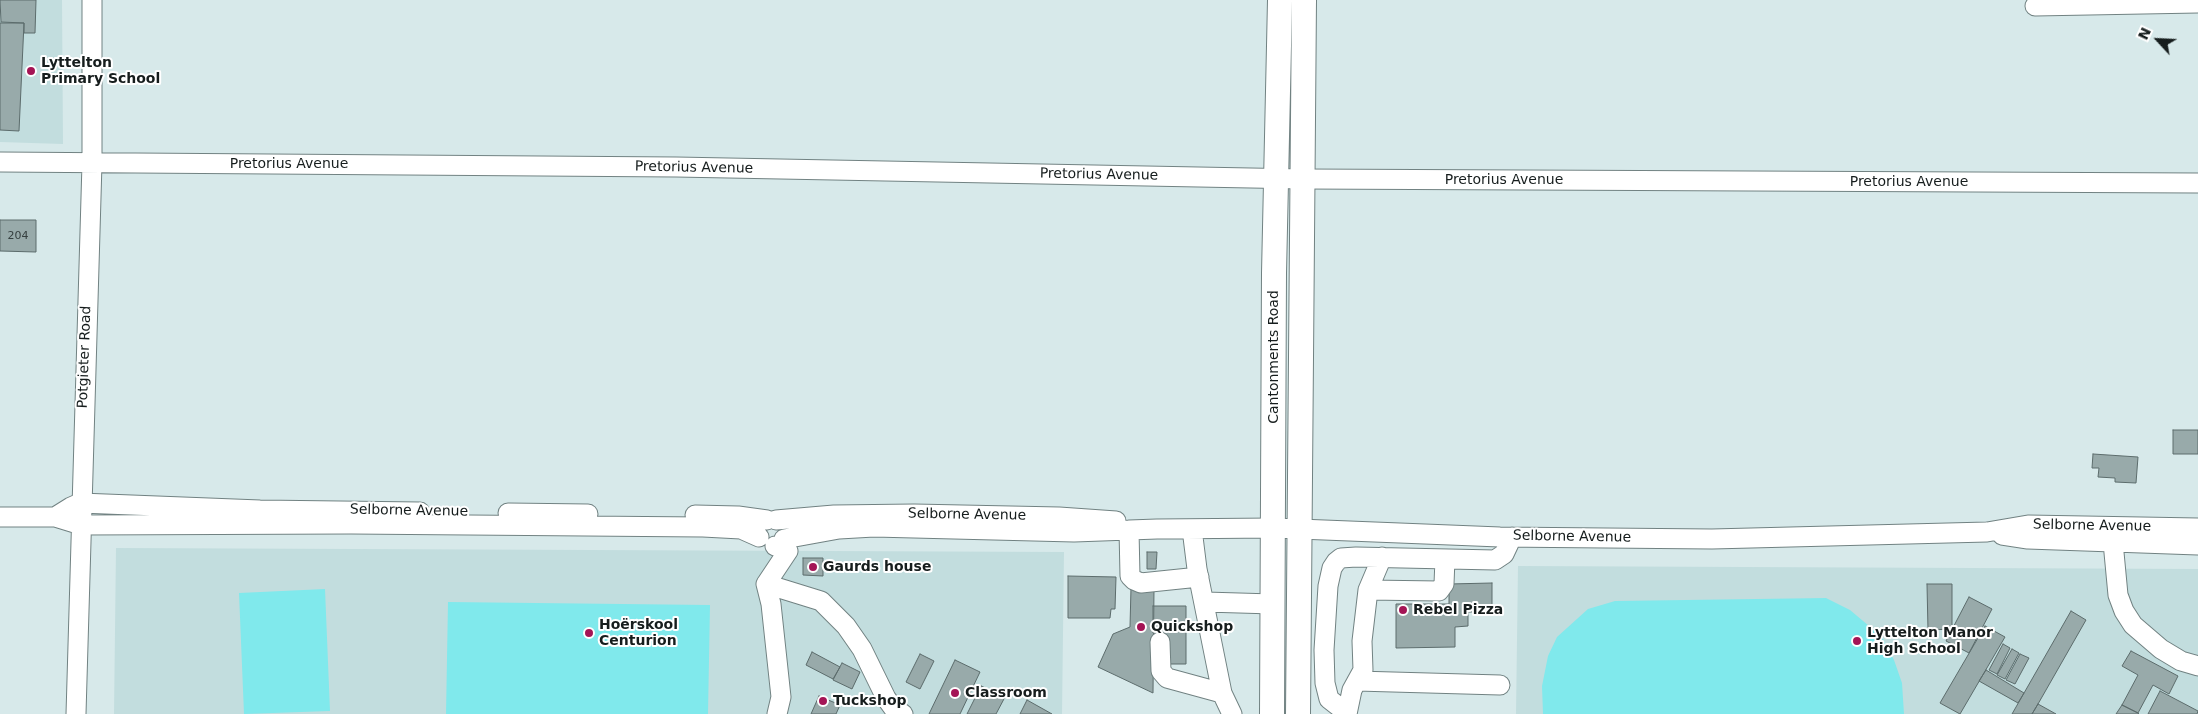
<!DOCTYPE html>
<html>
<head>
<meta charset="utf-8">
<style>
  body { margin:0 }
  #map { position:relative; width:2198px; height:714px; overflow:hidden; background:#d7e9ea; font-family:"DejaVu Sans",sans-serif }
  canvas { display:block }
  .north { position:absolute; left:2133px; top:15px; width:50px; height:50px; -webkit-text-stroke:4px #fff; paint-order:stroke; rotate:295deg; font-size:14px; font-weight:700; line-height:20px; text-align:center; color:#161d1d }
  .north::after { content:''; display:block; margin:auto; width:18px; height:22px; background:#161d1d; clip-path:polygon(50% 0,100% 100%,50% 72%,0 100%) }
</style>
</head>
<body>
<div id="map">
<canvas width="2198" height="714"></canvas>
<div class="north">N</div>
</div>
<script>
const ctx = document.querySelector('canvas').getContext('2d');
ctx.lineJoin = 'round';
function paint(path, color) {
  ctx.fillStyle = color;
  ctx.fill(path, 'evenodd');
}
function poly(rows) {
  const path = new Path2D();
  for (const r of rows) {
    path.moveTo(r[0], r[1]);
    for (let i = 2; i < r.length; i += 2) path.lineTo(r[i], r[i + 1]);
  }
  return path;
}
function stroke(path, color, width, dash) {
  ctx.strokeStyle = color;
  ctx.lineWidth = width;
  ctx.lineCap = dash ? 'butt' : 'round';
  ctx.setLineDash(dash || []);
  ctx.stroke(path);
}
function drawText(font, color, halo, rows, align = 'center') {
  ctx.font = font + ' "DejaVu Sans",sans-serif';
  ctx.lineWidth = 4;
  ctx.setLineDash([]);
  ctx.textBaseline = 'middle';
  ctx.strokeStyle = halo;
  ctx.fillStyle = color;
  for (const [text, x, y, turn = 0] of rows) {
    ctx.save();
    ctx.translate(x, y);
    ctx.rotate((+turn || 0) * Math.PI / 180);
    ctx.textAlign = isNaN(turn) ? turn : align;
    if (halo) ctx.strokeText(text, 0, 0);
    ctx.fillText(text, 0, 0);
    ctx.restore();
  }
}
const built = poly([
  [0,0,62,0,63,144,0,142],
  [116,548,1064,552,1062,714,114,714],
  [1518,566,2198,569,2198,714,1516,714]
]);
const green = poly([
  [325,589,330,711,244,714,239,593],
  [1826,598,1850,610,1882,637,1894,660,1902,683,1904,714,1543,714,1542,686,1548,656,1557,637,1588,609,1615,601],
  [448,602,710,605,708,714,446,714]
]);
const building = poly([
  [0,0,36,0,35,33,24,33,24,23,1,22,0,0],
  [0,23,24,23,19,131,0,130,0,23],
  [0,220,36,220,36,252,0,251,0,220],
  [2173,430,2198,430,2198,454,2173,454,2173,430],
  [2093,454,2138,457,2136,483,2115,482,2115,478,2098,477,2099,468,2092,468,2093,454],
  [1147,552,1157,552,1156,569,1147,569,1147,552],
  [803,558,823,558,823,576,803,575,803,558],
  [1068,576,1116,577,1115,609,1111,609,1110,618,1068,618,1068,576],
  [1492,583,1492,612,1468,612,1468,626,1455,627,1455,647,1396,648,1396,604,1449,604,1449,584,1492,583],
  [1927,584,1952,584,1952,629,1928,630,1927,584],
  [1131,588,1154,588,1153,693,1098,667,1113,634,1130,627,1131,588],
  [1969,597,1992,609,1969,653,1946,641,1969,597],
  [1153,606,1186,606,1186,664,1164,664,1164,633,1153,633,1153,606],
  [2071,611,2086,620,2038,704,2032,714,2012,714,2071,611],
  [1985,626,2005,637,1960,714,1940,703,1985,626],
  [2003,644,2010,648,1997,674,1989,670,2003,644],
  [2012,649,2019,653,2005,679,1997,675,2012,649],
  [2131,651,2178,676,2169,694,2153,685,2138,713,2122,705,2138,675,2122,666,2131,651],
  [812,652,840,667,833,679,806,665,812,652],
  [920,654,934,661,920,689,906,682,920,654],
  [2020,654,2029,658,2015,684,2006,680,2020,654],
  [955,660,980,672,960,714,929,714,955,660],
  [842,663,860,672,852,689,833,680,842,663],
  [1986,670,2024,693,2018,703,1979,681,1986,670],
  [981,686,1005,697,996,714,967,714,981,686],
  [2160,691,2198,711,2197,714,2148,714,2160,691],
  [819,696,840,705,836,714,811,714,819,696],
  [1027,700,1052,714,1020,714,1027,700],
  [2038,704,2056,714,2032,714,2038,704],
  [2122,705,2138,713,2139,714,2116,714,2122,705]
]);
const minor = poly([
  [2035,6,2198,3],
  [0,162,676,167,1303,179,2198,183],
  [508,513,588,514],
  [695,515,738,516,767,520],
  [0,517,55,517,81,525,351,524,703,527,741,529,759,537],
  [55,517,71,507,80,503,260,510,420,512],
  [776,520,834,515,914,514,1059,517,1116,521],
  [1192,529,1197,569,1222,693,1232,714],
  [1129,530,1130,576,1134,580,1141,583,1199,577],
  [2002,535,2028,539,2198,545],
  [784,539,839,529,874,527,1074,532,1157,529,1274,528,1500,537,1712,539,1987,532,2028,525,2198,528],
  [2113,542,2118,595,2124,611,2133,625,2161,649,2181,661,2198,666],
  [775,546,788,551,766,584,771,604,781,697,777,714],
  [766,584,821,601,846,626,862,649,886,698,894,709,903,714],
  [1368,590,1439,591,1444,584,1445,559],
  [1205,602,1273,604],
  [1160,642,1161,671,1167,678,1222,693],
  [1357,681,1500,685],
  [1347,713,1329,699,1325,683,1324,650,1328,586,1332,568,1336,562,1341,558,1356,557,1495,560,1504,554,1512,537],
  [76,714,92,163,92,0],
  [1347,714,1352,690,1363,670,1362,641,1368,590,1382,557]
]);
const major = poly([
  [1272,714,1274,273,1280,0],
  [1298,714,1304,0]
]);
const markers = [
  [31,71,5,"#a41455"],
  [813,567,5,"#a41455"],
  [1403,610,5,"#a41455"],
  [1141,627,5,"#a41455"],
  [589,633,5,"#a41455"],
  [1857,641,5,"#a41455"],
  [955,693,5,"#a41455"],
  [823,701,5,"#a41455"]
];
const numberNames = [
  ["204",18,236]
];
const poiNames = [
  ["Lyttelton",41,63],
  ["Primary School",41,79],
  ["Gaurds house",823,567],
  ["Rebel Pizza",1413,610],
  ["Hoërskool",599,625],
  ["Centurion",599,641],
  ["Quickshop",1151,627],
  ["Lyttelton Manor",1867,633],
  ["High School",1867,649],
  ["Classroom",965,693],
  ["Tuckshop",833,701]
];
const streetNames = [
  ["Pretorius Avenue",289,164],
  ["Pretorius Avenue",694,168,1],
  ["Pretorius Avenue",1099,175,1],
  ["Pretorius Avenue",1504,180],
  ["Pretorius Avenue",1909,182],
  ["Potgieter Road",85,357,-88],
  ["Cantonments Road",1274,357,-90],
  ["Selborne Avenue",409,511,1],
  ["Selborne Avenue",967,515,1],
  ["Selborne Avenue",2092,526,1],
  ["Selborne Avenue",1572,537,1]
];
paint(built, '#c2ddde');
paint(green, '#80e9ec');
paint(building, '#98aaaa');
stroke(building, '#5c6c6c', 1);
stroke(minor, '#718282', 21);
stroke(major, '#718282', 26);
stroke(minor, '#fff', 19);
stroke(major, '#fff', 24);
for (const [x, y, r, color] of markers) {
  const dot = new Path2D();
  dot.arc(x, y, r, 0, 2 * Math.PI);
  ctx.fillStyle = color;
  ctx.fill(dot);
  stroke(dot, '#fff', 2);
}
drawText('11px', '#364040', null, numberNames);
drawText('bold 14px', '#161d1d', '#fff', poiNames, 'left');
drawText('14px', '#161d1d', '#fff', streetNames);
</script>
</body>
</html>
